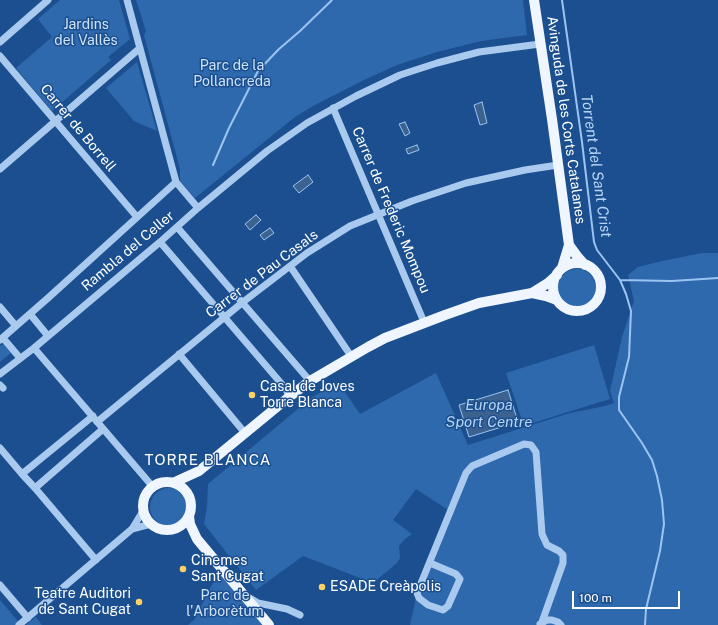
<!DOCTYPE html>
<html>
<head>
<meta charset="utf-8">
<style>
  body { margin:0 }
  #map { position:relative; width:718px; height:625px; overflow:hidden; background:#1b4f8f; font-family:"Public Sans",sans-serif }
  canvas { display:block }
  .scale { position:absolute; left:572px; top:591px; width:108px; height:18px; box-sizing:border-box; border:2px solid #fff; border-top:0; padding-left:5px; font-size:12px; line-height:14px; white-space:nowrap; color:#fff; -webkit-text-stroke:3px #1b4f8f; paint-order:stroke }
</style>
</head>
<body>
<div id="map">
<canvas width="718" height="625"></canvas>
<div class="scale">100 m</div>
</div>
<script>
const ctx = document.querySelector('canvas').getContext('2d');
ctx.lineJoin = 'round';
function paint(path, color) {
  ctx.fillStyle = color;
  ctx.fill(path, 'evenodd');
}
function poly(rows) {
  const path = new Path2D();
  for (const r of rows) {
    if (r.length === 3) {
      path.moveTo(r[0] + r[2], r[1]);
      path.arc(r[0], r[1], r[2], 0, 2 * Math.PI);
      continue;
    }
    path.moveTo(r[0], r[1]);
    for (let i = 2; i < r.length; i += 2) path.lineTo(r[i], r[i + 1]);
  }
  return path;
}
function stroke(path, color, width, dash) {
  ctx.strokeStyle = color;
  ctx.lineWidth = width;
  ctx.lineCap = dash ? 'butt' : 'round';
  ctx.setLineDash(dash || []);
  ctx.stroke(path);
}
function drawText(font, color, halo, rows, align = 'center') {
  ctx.font = font + ' "Public Sans",sans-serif';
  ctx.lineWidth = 3;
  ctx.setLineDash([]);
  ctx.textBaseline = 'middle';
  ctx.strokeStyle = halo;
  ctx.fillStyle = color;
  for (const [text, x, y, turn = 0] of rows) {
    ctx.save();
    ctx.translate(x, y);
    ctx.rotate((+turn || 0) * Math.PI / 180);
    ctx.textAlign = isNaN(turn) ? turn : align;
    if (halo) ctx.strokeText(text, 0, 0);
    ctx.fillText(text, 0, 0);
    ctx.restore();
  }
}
const green = poly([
  [60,0,119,0,130,39,108,57,111,60,52,111,16,68,52,37,38,19],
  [136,0,523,0,527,35,481,41,437,52,397,65,364,80,313,106,295,117,195,198,180,181,180,169,144,35,146,31],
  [137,62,157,131,134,121,106,88],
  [702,253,718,253,718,625,410,625,417,593,451,512,416,489,393,520,412,534,404,540,399,546,400,558,397,563,373,583,303,556,256,590,204,524,207,507,208,484,311,398,338,382,360,414,436,373,468,445,570,413,605,406,614,403,610,391,622,337,634,301,628,275,638,267,662,261],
  [577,288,19],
  [3,344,11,353,0,362,0,346],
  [594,345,610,399,526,425,523,423,506,373],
  [169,507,19],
  [222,569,269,625,188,625,194,620,213,583],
  [0,600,21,625,0,625],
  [36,617,42,625,26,625,30,622]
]);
const water = poly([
  [482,102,487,123,480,125,474,105,482,102],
  [405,122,410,133,405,136,399,124,405,122],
  [417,145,419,150,408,154,406,149,417,145],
  [308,175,313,182,299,193,293,186,308,175],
  [256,215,261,220,250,230,245,224,256,215],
  [270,228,274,233,264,240,260,235,270,228],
  [508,390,518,422,469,437,459,405,508,390]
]);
const stream = poly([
  [562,0,582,142,594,242,597,250,620,280,626,294,631,311,629,357,619,397,619,410,642,443,652,460,657,476,662,500,664,524,660,551,646,609,645,625],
  [213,165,229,128,258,71,279,49,300,31,332,0],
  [620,280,672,281,718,278]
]);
const minor = poly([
  [127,0,176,182,198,208],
  [0,42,48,0],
  [0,56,137,217],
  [333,108,424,322],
  [0,169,140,48],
  [177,227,310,381],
  [160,242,286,389,289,397],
  [290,266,351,356],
  [0,307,16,326],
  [30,314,48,336],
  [3,338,20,358],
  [0,340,48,298,176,182],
  [34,348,153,487],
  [179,354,245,433],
  [0,374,34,348,160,242,198,208,267,151,307,123,356,96,400,75,437,63,479,52,540,44],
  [0,385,3,388],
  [93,416,22,474,35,488,103,429],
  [97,422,243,302,307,253,350,226,412,201,466,183,525,170,558,165],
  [0,448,22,474],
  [35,488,96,560],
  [132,529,151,524],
  [430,563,456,574,460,579,448,606,443,610,428,605,419,598,417,593,466,473,472,466,524,444,531,445,536,452,542,534,547,545,559,551,563,555,563,563,542,622],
  [0,585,28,618],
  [248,597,258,603,287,609,300,615],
  [540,624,547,620,552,620,558,622,561,625],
  [19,625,132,529,143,511]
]);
const major = poly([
  [534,0,552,119,569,245,577,256,585,265],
  [577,287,24],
  [562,268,569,245],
  [532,293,546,296,557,300],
  [175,482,199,471,289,397,310,381,368,347,385,338,445,315,479,303,532,293,548,283,557,275],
  [167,506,24],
  [189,516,190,524,197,539,269,625]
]);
const markers = [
  [252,395,4,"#ffd166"],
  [183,569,4,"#ffd166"],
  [322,587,4,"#ffd166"],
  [139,602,4,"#ffd166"]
];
const parkNames = [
  ["Jardins",86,25],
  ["del Vallès",86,41],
  ["Parc de la",232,66],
  ["Pollancreda",232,82],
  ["Parc de",225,596],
  ["l'Arborètum",225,612]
];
const streetNames = [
  ["Avinguda de les Corts Catalanes",566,120,82],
  ["Carrer de Borrell",78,128,50],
  ["Carrer de Frederic Mompou",391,210,67],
  ["Rambla del Celler",128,251,-40],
  ["Carrer de Pau Casals",262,274,-37]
];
const poiNames = [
  ["Casal de Joves",260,387],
  ["Torre Blanca",260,403],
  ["Cinemes",191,561],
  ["Sant Cugat",191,577],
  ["ESADE Creàpolis",330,587],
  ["Teatre Auditori",131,594,"right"],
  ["de Sant Cugat",131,610,"right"]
];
const waterNames = [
  ["Torrent del Sant Crist",596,166,82],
  ["Europa",489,405],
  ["Sport Centre",489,422]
];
const neighbourhoodNames = [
  ["TORRE BLANCA",208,460]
];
paint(green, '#2e69ad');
paint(water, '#3c6290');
stroke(water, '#9cc4f0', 1);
stroke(stream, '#9cc4f0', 2);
stroke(minor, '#a9c9ee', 7);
stroke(major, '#f0f6ff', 10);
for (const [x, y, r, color] of markers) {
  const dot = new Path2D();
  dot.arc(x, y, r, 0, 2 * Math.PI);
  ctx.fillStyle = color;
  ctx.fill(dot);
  stroke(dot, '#1b4f8f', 1.5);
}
drawText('14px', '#cfe3fa', '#1b4f8f', parkNames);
drawText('14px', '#fff', '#1b4f8f', streetNames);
drawText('14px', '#fff', '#1b4f8f', poiNames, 'left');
drawText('italic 15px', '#b5d3f5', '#1b4f8f', waterNames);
ctx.letterSpacing = '1px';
drawText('15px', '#fff', '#1b4f8f', neighbourhoodNames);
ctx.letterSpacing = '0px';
</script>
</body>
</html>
